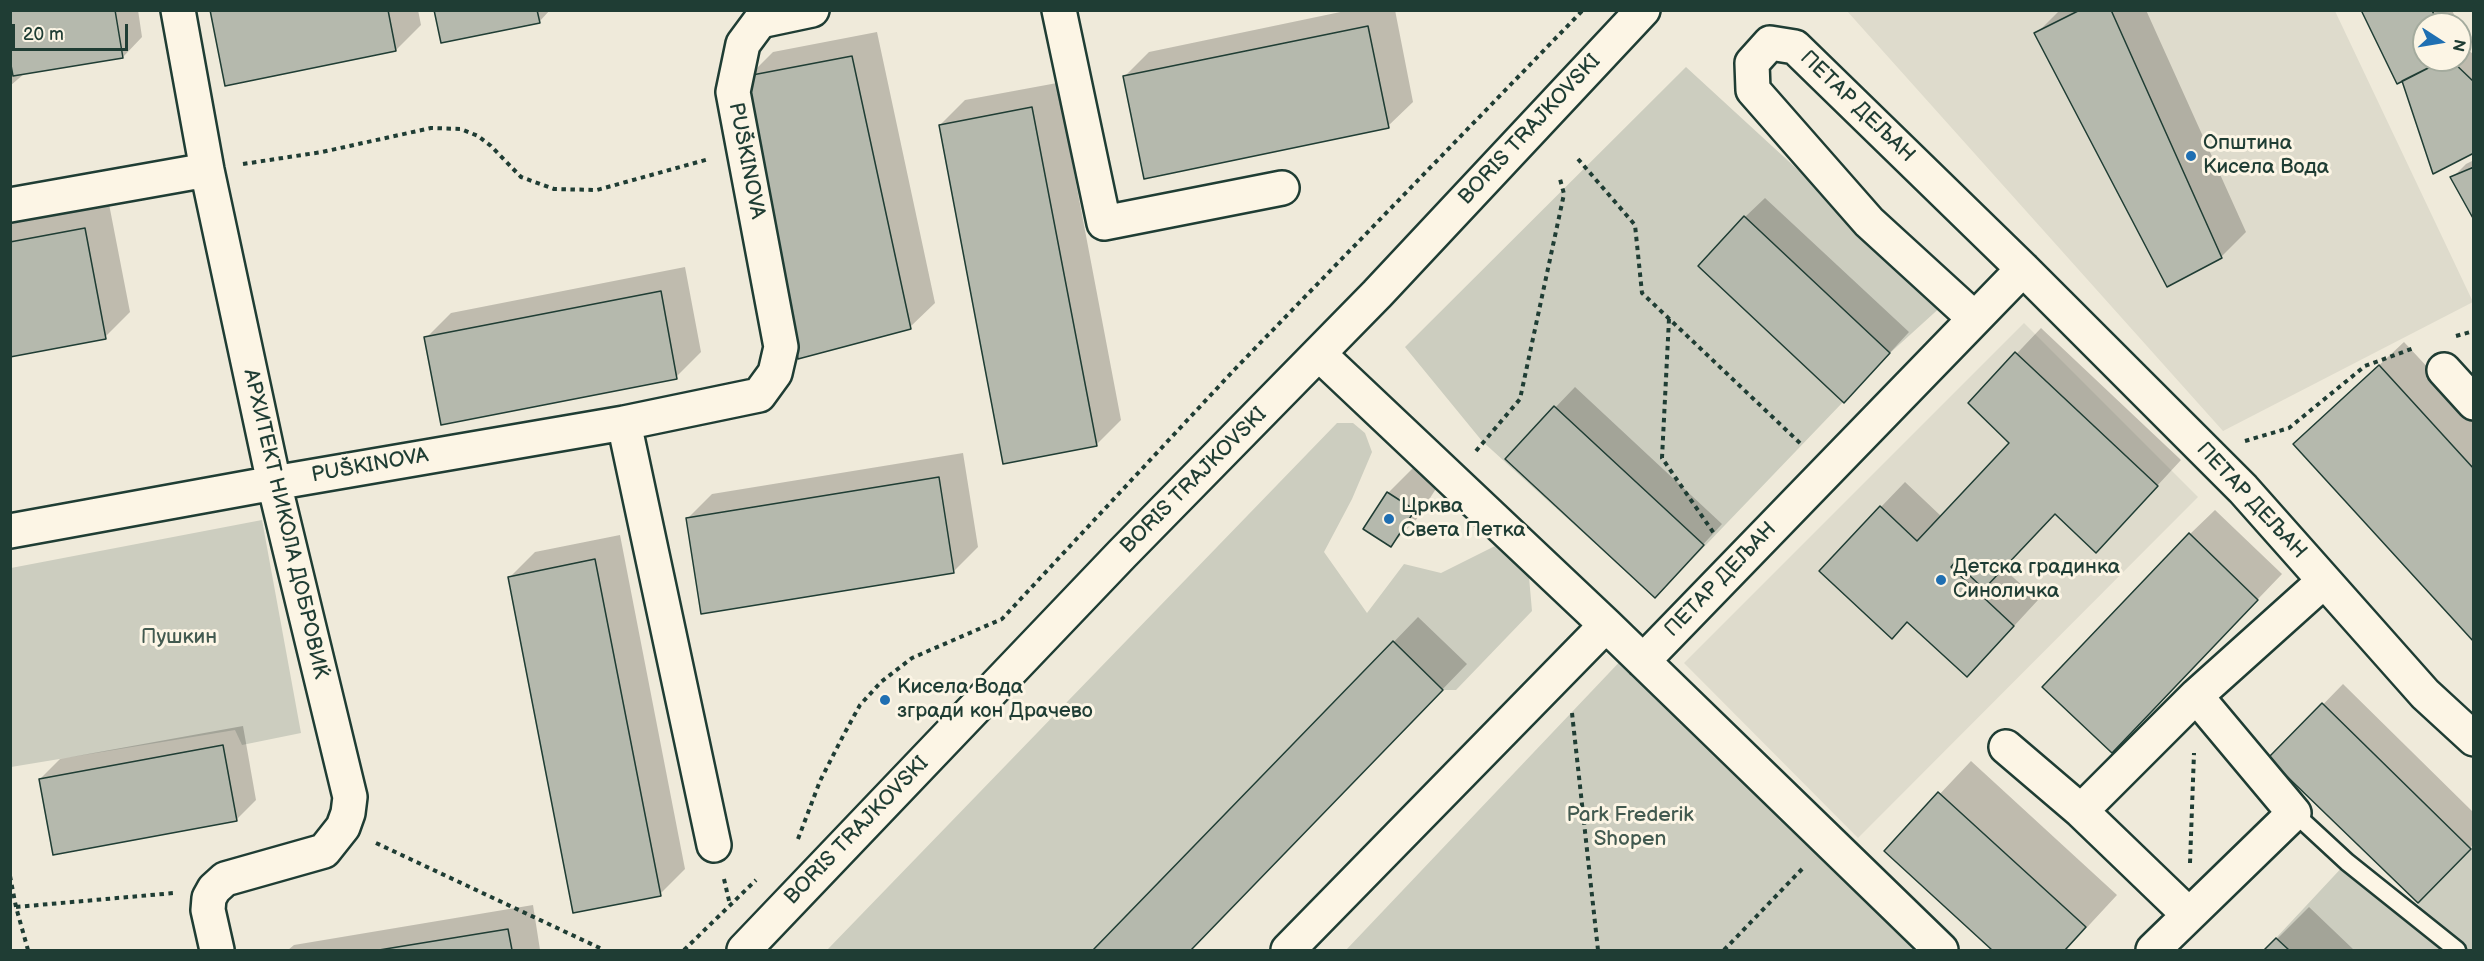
<!DOCTYPE html>
<html>
<head>
<meta charset="utf-8">
<style>
  body { margin:0 }
  #map { position:relative; width:2484px; height:961px; overflow:hidden; background:#efeada; font-family:"Balsamiq Sans",sans-serif }
  canvas { display:block }
  .frame { position:absolute; inset:0; border:12px solid #1f3d34; pointer-events:none }
  .north { position:absolute; left:2412px; top:12px; width:60px; height:60px; box-sizing:border-box; background:#fcf5e5; border:2px solid #a4ab9e; border-radius:50%; rotate:102deg; font-size:16px; font-weight:700; line-height:24px; text-align:center; color:#1f3d34 }
  .north::after { content:''; display:block; margin:auto; width:21px; height:27px; background:#1f6fb2; clip-path:polygon(50% 0,100% 100%,50% 72%,0 100%) }
  .scale { position:absolute; left:12px; top:24px; width:116px; height:27px; box-sizing:border-box; border:3px solid #1f3d34; border-top:0; padding-left:8px; font-size:18px; line-height:21px; white-space:nowrap; color:#1f3d34; -webkit-text-stroke:4px #fcf5e5; paint-order:stroke }
</style>
</head>
<body>
<div id="map">
<canvas width="2484" height="961"></canvas>
<div class="frame"></div>
<div class="north">N</div>
<div class="scale">20 m</div>
</div>
<script>
const ctx = document.querySelector('canvas').getContext('2d');
ctx.lineJoin = 'round';
function paint(path, color) {
  ctx.fillStyle = color;
  ctx.fill(path, 'evenodd');
}
function poly(rows) {
  const path = new Path2D();
  for (const r of rows) {
    path.moveTo(r[0], r[1]);
    for (let i = 2; i < r.length; i += 2) path.lineTo(r[i], r[i + 1]);
  }
  return path;
}
function stroke(path, color, width, dash) {
  ctx.strokeStyle = color;
  ctx.lineWidth = width;
  ctx.lineCap = dash ? 'butt' : 'round';
  ctx.setLineDash(dash || []);
  ctx.stroke(path);
}
function drawText(font, color, halo, rows, align = 'center') {
  ctx.font = font + ' "Balsamiq Sans",sans-serif';
  ctx.lineWidth = 6;
  ctx.setLineDash([]);
  ctx.textBaseline = 'middle';
  ctx.strokeStyle = halo;
  ctx.fillStyle = color;
  for (const [text, x, y, turn = 0] of rows) {
    ctx.save();
    ctx.translate(x, y);
    ctx.rotate((+turn || 0) * Math.PI / 180);
    ctx.textAlign = isNaN(turn) ? turn : align;
    if (halo) ctx.strokeText(text, 0, 0);
    ctx.fillText(text, 0, 0);
    ctx.restore();
  }
}
const built = poly([
  [1847,11,2335,11,2473,302,2223,431],
  [2024,323,2198,497,1858,838,1684,663]
]);
const green = poly([
  [1686,67,1944,304,1890,353,1655,598,1482,441,1405,347],
  [1337,423,1353,423,1365,433,1372,452,1352,499,1324,552,1367,613,1404,564,1441,573,1495,546,1529,577,1532,611,1456,690,1443,690,1392,641,1093,950,827,950],
  [262,520,301,733,242,745,235,730,11,767,11,568],
  [1627,654,1931,950,1346,950],
  [2473,846,2473,950,2289,950,2276,938,2347,862,2430,928,2418,903]
]);
const shadow = poly([
  [10,10,138,10,142,37,123,57,25,73,10,86],
  [211,10,418,10,421,25,396,50],
  [436,10,550,10,539,22],
  [1350,10,1395,10,1413,102,1388,126,1124,77,1149,52],
  [2060,10,2146,10,2246,232,2221,257,2036,34],
  [2363,10,2452,10,2458,24,2424,24,2424,60,2460,60,2460,28,2467,41,2463,45,2474,55,2474,152,2403,79],
  [877,32,935,303,910,327,748,77,773,52],
  [1057,83,1121,420,1096,445,940,125,965,100],
  [2474,160,2474,217,2452,178,2466,164],
  [1765,198,1909,332,1864,381,1745,217],
  [109,204,130,312,105,337,10,355,10,223],
  [685,267,701,352,676,377,426,338,451,313],
  [2041,328,2181,460,2120,526,2055,513,2003,568,2038,600,1991,651,1908,621,1892,637,1881,507,1905,482,1942,517,2011,443,1970,403],
  [2404,342,2474,417,2474,640,2295,444],
  [1575,387,1722,524,1674,576,1507,458],
  [963,453,978,547,953,572,687,519,712,494],
  [1413,468,1439,484,1416,520,1391,545,1388,493],
  [2215,510,2282,574,2136,726,2190,534],
  [620,535,685,869,660,894,510,577,535,552],
  [1418,617,1467,664,1190,950,1095,950],
  [2343,684,2474,813,2474,844,2418,901,2271,758],
  [243,726,256,800,236,820,40,779,60,759],
  [1971,761,2117,895,2066,950,1995,950,1886,851],
  [533,905,540,950,288,950,294,945],
  [2309,907,2354,950,2266,950]
]);
const building = poly([
  [10,10,115,10,123,58,13,76,10,60,10,10],
  [210,10,388,10,396,51,225,86,210,10],
  [434,10,537,10,540,23,441,43,434,10],
  [2080,10,2111,10,2222,258,2167,287,2034,33,2080,10],
  [2361,10,2432,10,2438,24,2424,24,2424,60,2444,60,2397,84,2361,10],
  [1368,26,1389,128,1144,179,1123,76,1368,26],
  [852,56,911,329,798,359,747,76,852,56],
  [2444,60,2451,60,2474,82,2474,153,2433,174,2402,81,2444,60],
  [1032,107,1097,446,1003,464,939,125,1032,107],
  [2474,167,2474,220,2450,177,2474,167],
  [1744,216,1890,353,1844,403,1698,266,1744,216],
  [85,228,106,339,10,357,10,242,85,228],
  [661,291,677,379,441,425,424,337,661,291],
  [2015,352,2158,486,2096,553,2055,514,1984,589,1955,562,1951,567,2014,626,1967,677,1907,622,1892,639,1819,571,1880,506,1917,541,2009,443,1968,403,2015,352],
  [2379,365,2474,469,2474,642,2293,444,2379,365],
  [1554,406,1704,545,1655,598,1505,459,1554,406],
  [939,477,954,573,701,614,686,518,939,477],
  [1387,492,1415,510,1391,547,1363,529,1387,492],
  [2189,533,2258,600,2112,753,2042,687,2189,533],
  [595,559,661,896,573,913,508,577,595,559],
  [1393,641,1443,690,1191,950,1093,950,1393,641],
  [2322,703,2471,849,2418,903,2268,758,2322,703],
  [223,745,237,821,53,855,39,779,223,745],
  [1938,792,2086,927,2065,950,1992,950,1884,851,1938,792],
  [508,929,512,950,379,950,508,929],
  [2276,938,2289,950,2264,950,2276,938]
]);
const path = poly([
  [1578,159,1635,225,1642,293,1802,445],
  [243,164,322,152,431,128,461,129,478,136,491,146,521,177,554,189,597,190,709,159],
  [1669,319,1662,458,1715,535],
  [2456,336,2474,331],
  [2245,441,2289,428,2365,366,2414,348],
  [1476,451,1520,399,1564,194,1560,179],
  [1572,713,1598,950],
  [798,839,820,781,843,736,860,705,881,682,912,658,1002,619,1235,369,1583,10],
  [376,843,604,950],
  [2190,863,2194,753],
  [10,876,16,907,28,950],
  [724,879,730,905],
  [16,907,174,893],
  [684,950,756,880],
  [1724,950,1804,867]
]);
const lane = poly([
  [2294,813,2347,862,2457,950]
]);
const street = poly([
  [178,10,207,170,274,483,350,797,348,813,343,827,324,851,225,879,214,889,209,898,208,910,217,950],
  [1059,10,1104,223,1282,188],
  [10,205,207,170],
  [1974,318,1869,222,1753,90,1752,63,1770,43,1795,47,2023,269,2243,489,2425,694,2474,739],
  [1319,354,1606,625,1941,950],
  [2444,370,2474,403],
  [624,423,759,395,775,373,781,347,733,92,743,44,760,21,812,10],
  [10,531,274,483,624,423,714,845],
  [1643,661,2023,269],
  [2006,747,2081,811],
  [2188,914,2081,811,2196,696,2324,581],
  [1288,950,1606,625],
  [2153,950,2294,813,2196,696]
]);
const secondary = poly([
  [744,950,1122,554,1377,294,1643,10]
]);
const markers = [
  [2191,156,6,"#1f6fb2"],
  [1389,519,6,"#1f6fb2"],
  [1941,580,6,"#1f6fb2"],
  [885,700,6,"#1f6fb2"]
];
const streetNames = [
  ["ПЕТАР ДЕЉАН",1857,107,44],
  ["BORIS TRAJKOVSKI",1530,130,-47],
  ["PUŠKINOVA",746,161,79],
  ["PUŠKINOVA",370,466,-10],
  ["BORIS TRAJKOVSKI",1194,481,-45],
  ["ПЕТАР ДЕЉАН",2251,501,47],
  ["АРХИТЕКТ НИКОЛА ДОБРОВИЌ",285,524,77],
  ["ПЕТАР ДЕЉАН",1721,580,-46],
  ["BORIS TRAJKOVSKI",857,831,-46]
];
const poiNames = [
  ["Општина",2203,144],
  ["Кисела Вода",2203,168],
  ["Црква",1401,507],
  ["Света Петка",1401,531],
  ["Детска градинка",1953,568],
  ["Синоличка",1953,592],
  ["Кисела Вода",897,688],
  ["згради кон Драчево",897,712]
];
const parkNames = [
  ["Пушкин",179,638],
  ["Park Frederik",1630,816],
  ["Shopen",1630,840]
];
paint(built, '#dedbcc');
paint(green, '#cccdbf');
paint(shadow, '#0003');
paint(building, '#b5b9ad');
stroke(building, '#1f3d34', 1.5);
stroke(lane, '#1f3d34', 21);
stroke(street, '#1f3d34', 38);
stroke(secondary, '#1f3d34', 38);
stroke(path, '#1f3d34', 4, [4.5, 4.5]);
stroke(lane, '#fcf5e5', 16);
stroke(street, '#fcf5e5', 33);
stroke(secondary, '#fcf5e5', 33);
for (const [x, y, r, color] of markers) {
  const dot = new Path2D();
  dot.arc(x, y, r, 0, 2 * Math.PI);
  ctx.fillStyle = color;
  ctx.fill(dot);
  stroke(dot, '#fcf5e5', 2);
}
drawText('21px', '#1f3d34', '#fcf5e5', streetNames);
drawText('21px', '#1f3d34', '#fcf5e5', poiNames, 'left');
drawText('21px', '#425a50', '#fcf5e5', parkNames);
</script>
</body>
</html>
